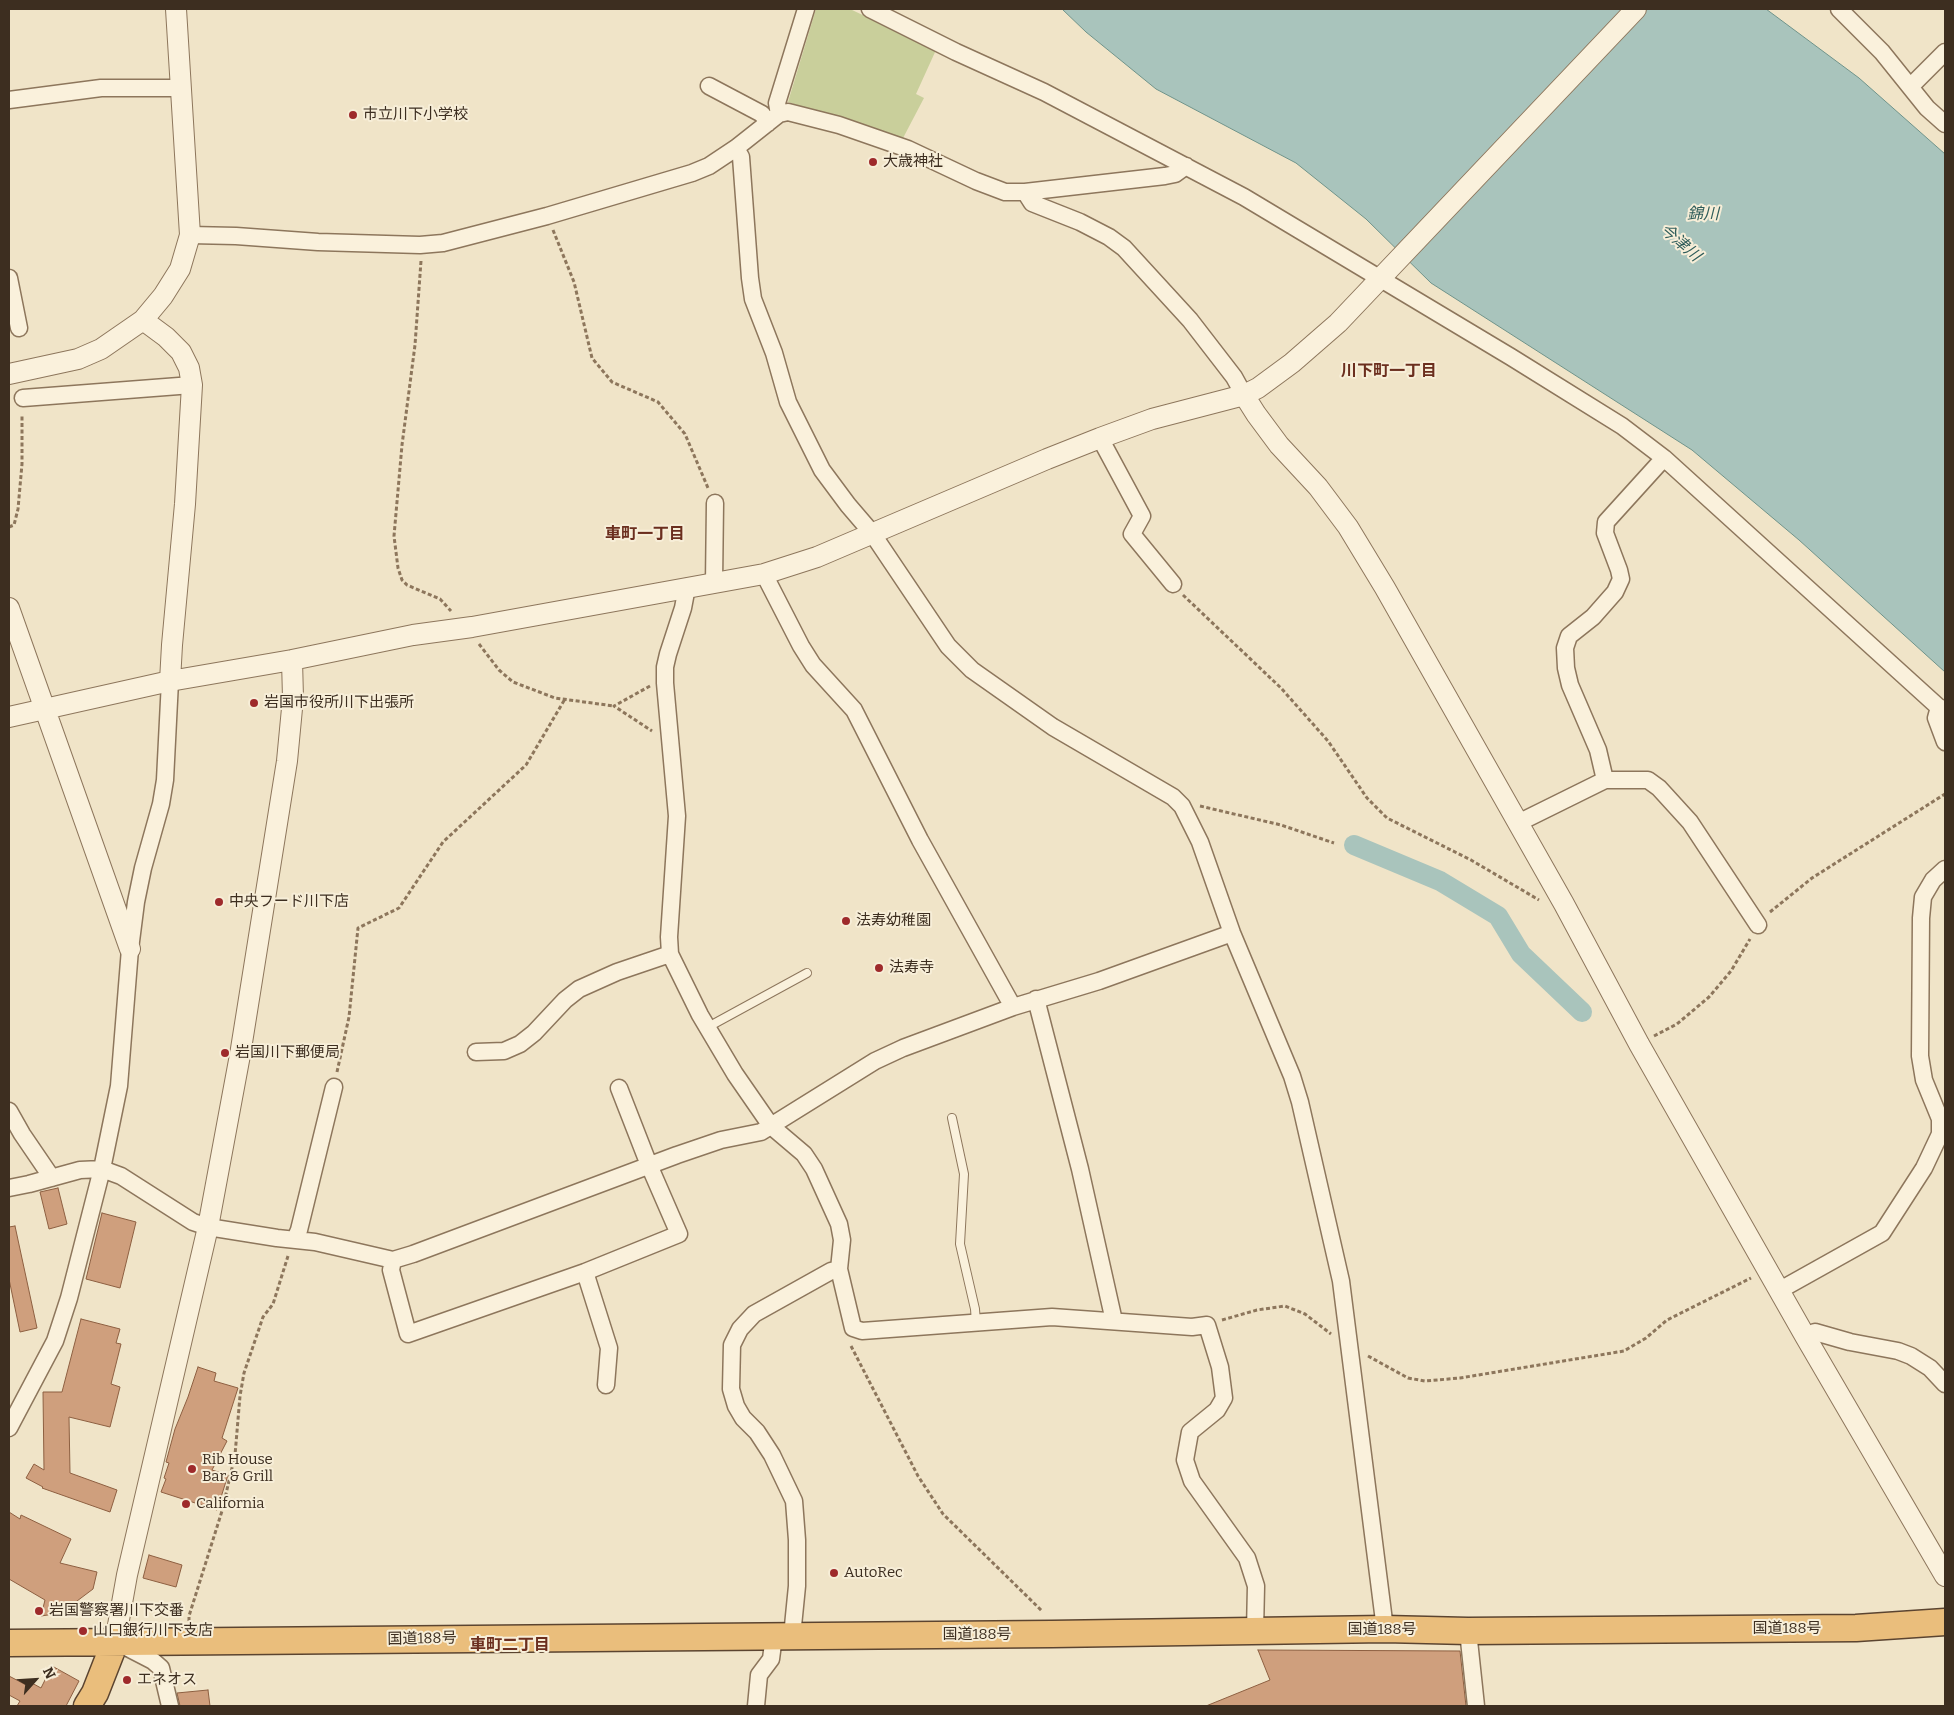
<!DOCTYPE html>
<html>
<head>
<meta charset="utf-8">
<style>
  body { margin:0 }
  #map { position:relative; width:1954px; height:1715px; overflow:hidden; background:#f0e4c8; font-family:Bitter,serif }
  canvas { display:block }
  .frame { position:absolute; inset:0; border:10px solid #3d2e20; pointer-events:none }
  .north { position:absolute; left:10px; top:1655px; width:50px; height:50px; -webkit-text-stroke:4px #f7eed8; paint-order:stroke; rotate:64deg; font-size:14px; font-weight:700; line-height:20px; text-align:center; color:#3d2e20 }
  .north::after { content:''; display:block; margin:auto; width:18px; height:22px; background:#3d2e20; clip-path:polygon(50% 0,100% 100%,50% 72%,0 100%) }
</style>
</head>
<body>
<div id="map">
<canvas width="1954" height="1715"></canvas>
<div class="frame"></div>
<div class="north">N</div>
</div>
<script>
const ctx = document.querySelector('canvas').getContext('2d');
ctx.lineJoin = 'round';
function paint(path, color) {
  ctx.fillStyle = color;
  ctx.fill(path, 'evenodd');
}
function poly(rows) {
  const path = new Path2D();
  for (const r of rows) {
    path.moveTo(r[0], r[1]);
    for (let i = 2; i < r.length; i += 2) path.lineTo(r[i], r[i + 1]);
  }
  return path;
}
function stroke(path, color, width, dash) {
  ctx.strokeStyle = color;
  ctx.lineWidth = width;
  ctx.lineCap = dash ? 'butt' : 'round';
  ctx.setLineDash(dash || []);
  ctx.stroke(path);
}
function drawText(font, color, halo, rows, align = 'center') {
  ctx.font = font + ' Bitter,"Noto Sans JP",serif';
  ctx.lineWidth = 4;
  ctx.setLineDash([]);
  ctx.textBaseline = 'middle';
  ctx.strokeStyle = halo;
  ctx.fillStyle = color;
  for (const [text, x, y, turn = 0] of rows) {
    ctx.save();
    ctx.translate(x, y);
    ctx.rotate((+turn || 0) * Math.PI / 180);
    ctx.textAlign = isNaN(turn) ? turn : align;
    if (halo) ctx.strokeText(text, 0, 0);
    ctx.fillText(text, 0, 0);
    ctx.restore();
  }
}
const green = poly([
  [816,9,850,9,936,50,916,94,924,98,902,140,788,102]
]);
const water = poly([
  [1062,9,1766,9,1859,78,1945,154,1945,672,1799,540,1692,450,1431,283,1366,219,1296,163,1156,89,1086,32,1062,9]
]);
const canal = poly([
  [1354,845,1440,881,1498,916,1521,954,1582,1012]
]);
const building = poly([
  [58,1188,67,1224,49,1229,40,1192,58,1188],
  [102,1213,136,1222,120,1288,86,1279,102,1213],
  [15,1226,37,1328,20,1332,9,1279,9,1227,15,1226],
  [81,1319,120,1329,116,1343,121,1344,111,1384,120,1387,110,1427,69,1417,70,1473,117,1490,110,1512,42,1488,43,1487,26,1478,34,1464,44,1470,43,1392,62,1392,81,1319],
  [198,1367,216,1373,214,1381,238,1388,222,1438,227,1441,212,1470,228,1475,217,1510,161,1492,166,1479,164,1478,169,1463,166,1462,175,1429,188,1397,198,1367],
  [9,1512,20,1519,21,1515,71,1539,60,1563,97,1572,93,1589,61,1613,41,1616,45,1600,9,1579,9,1512],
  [149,1555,182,1565,176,1587,143,1578,149,1555],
  [1258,1650,1460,1651,1466,1706,1206,1706,1270,1680,1258,1650],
  [52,1666,79,1681,66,1706,17,1706,20,1701,9,1695,9,1676,28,1686,30,1682,41,1688,52,1666],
  [208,1690,210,1706,180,1706,177,1693,208,1690]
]);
const path = poly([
  [553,230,574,282,592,358,612,382,658,402,685,434,708,488],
  [421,261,415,345,402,445,394,536,398,568,402,580,407,585,440,599,451,611],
  [9,527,14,525,18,509,22,464,22,415],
  [1183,595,1281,688,1328,741,1367,798,1387,818,1471,860,1539,900],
  [479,644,499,670,513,682,555,698,614,706],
  [650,686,614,706,652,731],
  [1200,806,1281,825,1334,843],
  [1770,912,1812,878,1945,794],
  [1654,1036,1677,1024,1709,997,1731,971,1750,939],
  [337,1072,349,1017,358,928,399,908,443,842,526,765,565,699],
  [1222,1320,1257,1310,1285,1306,1305,1314,1331,1334],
  [851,1346,918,1476,943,1514,1042,1611],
  [1368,1356,1408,1378,1425,1381,1460,1378,1624,1351,1646,1338,1667,1320,1751,1278],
  [189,1621,189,1616,222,1511,235,1455,240,1396,244,1373,263,1317,273,1304,288,1256]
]);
const service = poly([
  [708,1027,807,973],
  [952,1118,964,1174,960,1244,975,1309,976,1323]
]);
const minor = poly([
  [870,9,956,52,1044,92,1244,197,1511,357,1622,426,1664,458,1945,713],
  [1839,9,1882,52,1927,108,1945,124],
  [709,86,762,114,768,123],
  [1911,86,1945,52],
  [9,100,101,88,181,88],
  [779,114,777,103,806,9],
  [736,148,741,157,750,278,753,299,774,353,788,402,822,470,848,505,872,533,948,646,972,670,1053,727,1173,797,1182,806,1200,842,1232,933,1292,1076,1300,1102,1341,1281,1385,1629],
  [1025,192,1032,203,1080,222,1109,237,1124,248,1190,320,1234,377,1244,395],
  [190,235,236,236,318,242,420,245,443,243,547,216,692,173,709,166,736,148,779,114,788,112,839,125,908,149,976,181,1005,192,1025,192,1165,176,1175,174,1186,166],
  [9,278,19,328],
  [23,398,192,385],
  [1100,438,1142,516,1132,534,1173,584],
  [764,574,801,646,813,665,854,710,920,840,1013,1007],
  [714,583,715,503],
  [687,587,683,608,668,654,665,667,665,683,677,816,669,937,670,954,700,1015,735,1074,771,1126,804,1154,814,1169,839,1224,842,1240,839,1269,853,1328,862,1331,1052,1317,1192,1327,1207,1325,1220,1367,1224,1398,1217,1410,1190,1432,1185,1460,1192,1481,1247,1558,1256,1586,1255,1631],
  [1939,707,1936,718,1945,742],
  [1605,780,1598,750,1570,685,1566,668,1565,648,1569,636,1593,617,1615,592,1621,579,1619,570,1605,533,1606,522,1664,458],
  [1518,823,1605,780,1648,780,1659,788,1690,822,1758,925],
  [1036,999,1080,1169,1114,1321],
  [476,1052,504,1051,520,1044,534,1033,565,1000,579,989,617,972,670,954],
  [9,1111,22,1134,52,1178],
  [9,1188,29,1184,80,1170,102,1169,121,1176,193,1222,208,1227,277,1238,315,1242,393,1260,413,1254,677,1155,721,1140,761,1132,875,1061,903,1048,1013,1007,1099,981,1232,933],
  [295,1239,299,1230,334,1087],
  [393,1260,391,1270,408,1334,585,1272,679,1234,649,1165,619,1088],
  [585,1272,609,1348,606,1385],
  [1780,1290,1882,1233,1924,1168,1940,1134,1940,1119,1924,1080,1920,1056,1921,918,1923,897,1933,880,1945,869],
  [1805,1336,1815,1332,1850,1342,1898,1351,1911,1356,1930,1368,1945,1384],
  [9,1428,55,1341,69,1298,102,1169,119,1086,130,949,136,902,143,868,161,804,165,780,170,681],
  [1468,1631,1476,1706],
  [792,1636,797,1586,797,1540,794,1501,772,1455,757,1432,743,1418,736,1406,731,1389,732,1345,740,1329,754,1314,831,1271,839,1269],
  [122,1645,153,1661,161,1668,170,1706],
  [756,1706,759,1675,771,1659,774,1636]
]);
const tertiary = poly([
  [143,320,166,337,181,352,189,368,192,385,185,504,172,645,170,681],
  [9,374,78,359,101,349,143,320,163,296,180,269,190,235,176,9],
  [1244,395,1256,414,1279,445,1318,487,1348,527,1385,588,1564,904,1639,1044,1805,1336,1945,1576],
  [9,608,130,949],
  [9,717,170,681,292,660,413,635,472,627,764,574,817,557,1047,459,1100,438,1152,419,1244,395,1258,388,1292,363,1338,323,1636,9],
  [115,1642,127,1575,208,1227,240,1055,287,761,293,698,292,660]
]);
const trunk = poly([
  [9,1643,1052,1634,1385,1629,1468,1631,1856,1628,1945,1622],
  [87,1706,95,1693,115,1642]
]);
const markers = [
  [353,115,5,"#9e2a2b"],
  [873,162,5,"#9e2a2b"],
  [254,703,5,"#9e2a2b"],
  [219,902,5,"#9e2a2b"],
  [846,921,5,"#9e2a2b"],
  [879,968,5,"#9e2a2b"],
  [225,1053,5,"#9e2a2b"],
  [192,1469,5,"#9e2a2b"],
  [186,1504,5,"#9e2a2b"],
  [834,1573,5,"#9e2a2b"],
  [39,1611,5,"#9e2a2b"],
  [83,1631,5,"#9e2a2b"],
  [127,1680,5,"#9e2a2b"]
];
const poiNames = [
  ["市立川下小学校",363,115],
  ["大歳神社",883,162],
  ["岩国市役所川下出張所",264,703],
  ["中央フード川下店",229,902],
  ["法寿幼稚園",856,921],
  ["法寿寺",889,968],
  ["岩国川下郵便局",235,1053],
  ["Rib House",202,1460],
  ["Bar & Grill",202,1477],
  ["California",196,1504],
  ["AutoRec",844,1573],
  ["岩国警察署川下交番",49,1611],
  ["山口銀行川下支店",93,1631],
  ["エネオス",137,1680]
];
const streetNames = [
  ["国道188号",1787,1629],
  ["国道188号",1382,1630],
  ["国道188号",977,1635],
  ["国道188号",422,1639,-1]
];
const waterNames = [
  ["錦川",1703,215],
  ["今津川",1680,243,41]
];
const neighbourhoodNames = [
  ["川下町一丁目",1389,372],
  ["車町一丁目",645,535],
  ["車町二丁目",510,1646]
];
paint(green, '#c9cf9b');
paint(water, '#a9c4bc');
stroke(water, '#6f938a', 1);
stroke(canal, '#a9c4bc', 20);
paint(building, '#cf9f7d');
stroke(building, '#8d5f41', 1);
stroke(service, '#8d765c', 10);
stroke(minor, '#8d765c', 19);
stroke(tertiary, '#8d765c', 22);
stroke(trunk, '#5b4430', 29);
stroke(path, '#8d765c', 3, [4, 2.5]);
stroke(service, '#faf1dc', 8);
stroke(minor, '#faf1dc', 16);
stroke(tertiary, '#faf1dc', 20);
stroke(trunk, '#eabe7c', 26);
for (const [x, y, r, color] of markers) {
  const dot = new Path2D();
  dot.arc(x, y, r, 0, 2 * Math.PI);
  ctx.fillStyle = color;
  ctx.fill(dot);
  stroke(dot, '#f7eed8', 2);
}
drawText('15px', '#3d2e20', '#f7eed8', poiNames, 'left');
drawText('15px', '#3d2e20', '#f7eed8', streetNames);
drawText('italic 16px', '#2f5d5a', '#f7eed8', waterNames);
drawText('bold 16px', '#6b2e1e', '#f7eed8', neighbourhoodNames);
</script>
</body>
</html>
